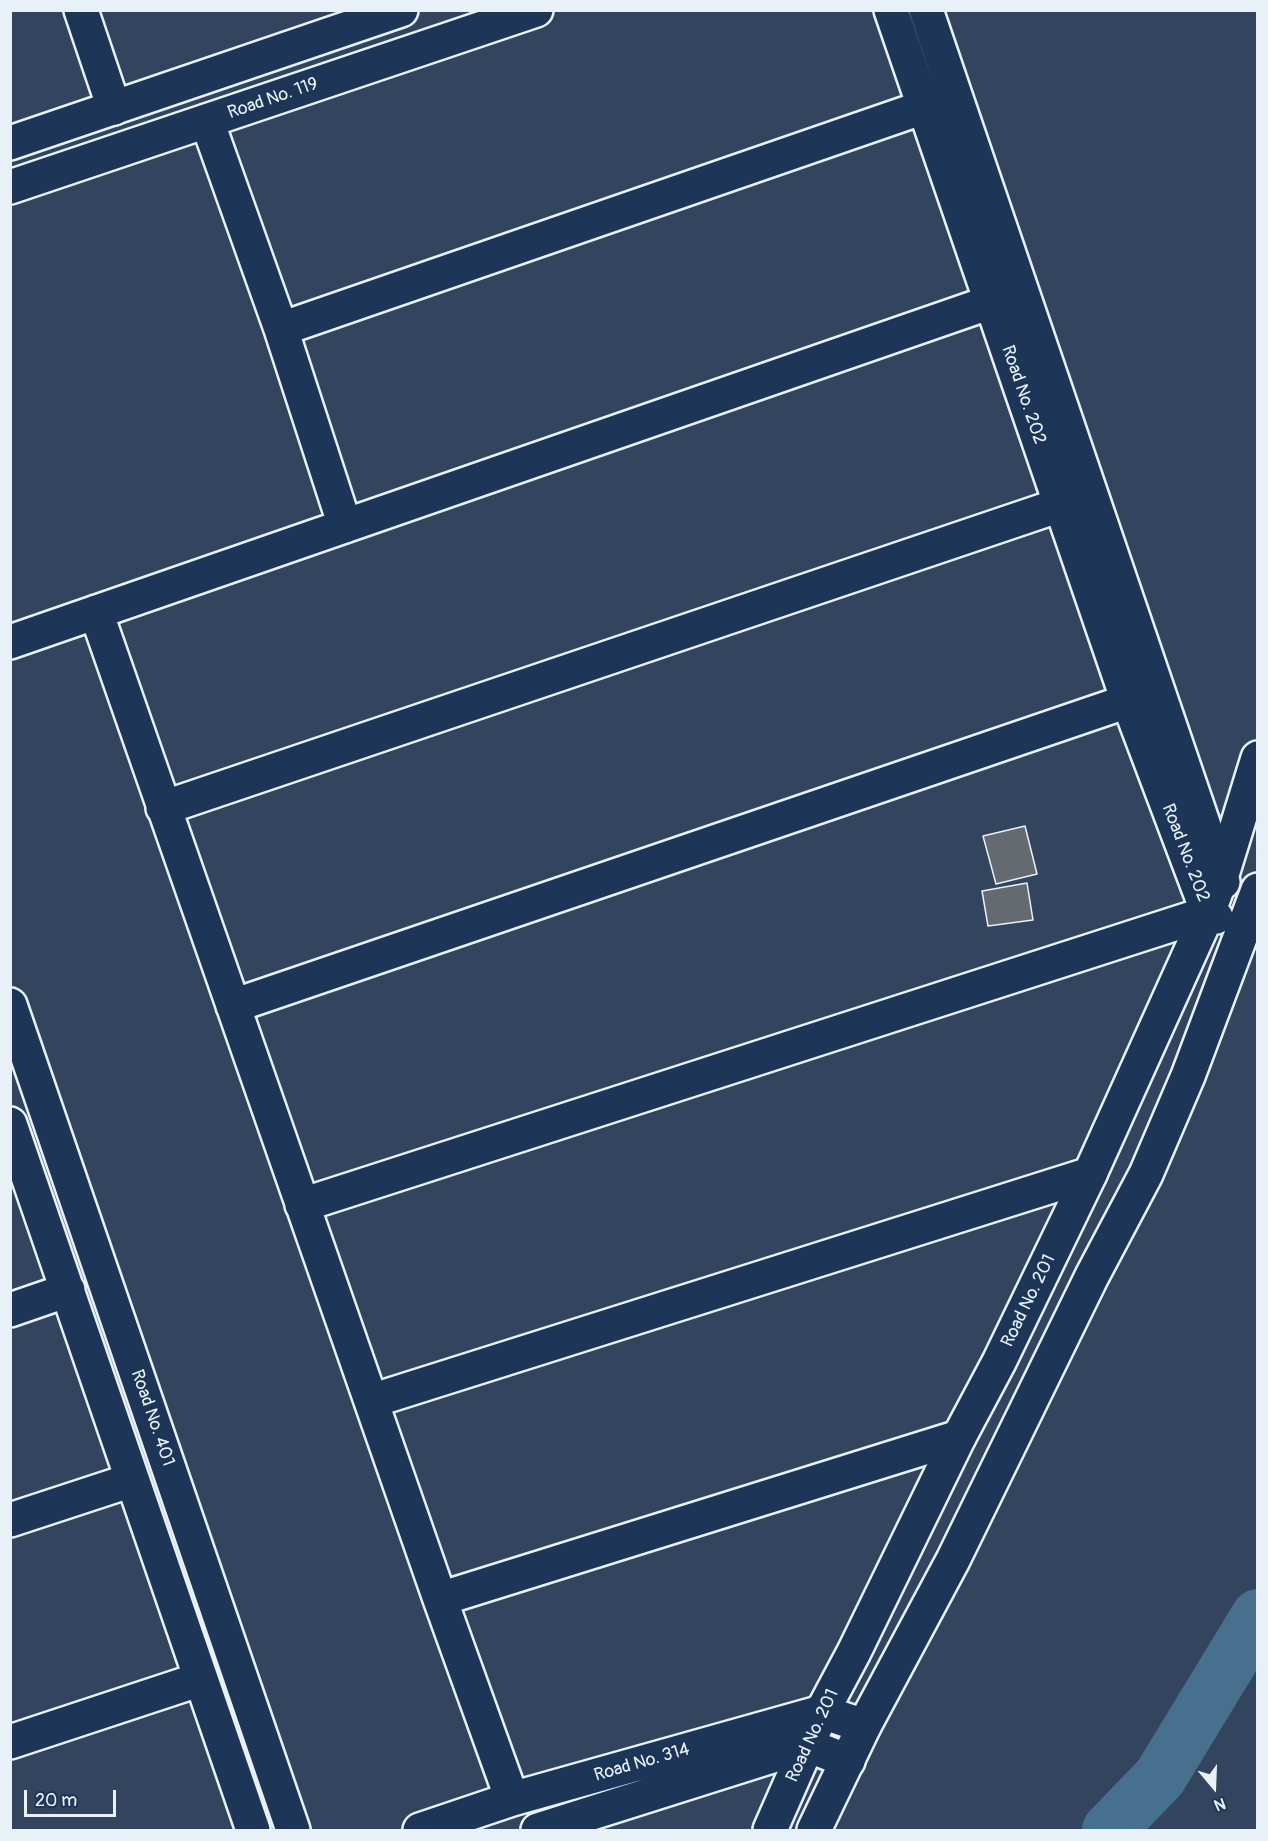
<!DOCTYPE html>
<html>
<head>
<meta charset="utf-8">
<style>
  body { margin:0 }
  #map { position:relative; width:1268px; height:1841px; overflow:hidden; background:#33455e; font-family:Pangolin,sans-serif }
  canvas { display:block }
  .frame { position:absolute; inset:0; border:12px solid #e8f1f8; pointer-events:none }
  .north { position:absolute; left:1184px; top:1757px; width:60px; height:60px; -webkit-text-stroke:4px #1d3557; paint-order:stroke; rotate:161deg; font-size:16px; font-weight:700; line-height:24px; text-align:center; color:#e8f1f8 }
  .north::after { content:''; display:block; margin:auto; width:21px; height:27px; background:#e8f1f8; clip-path:polygon(50% 0,100% 100%,50% 72%,0 100%) }
  .scale { position:absolute; left:24px; top:1790px; width:92px; height:27px; box-sizing:border-box; border:3px solid #e8f1f8; border-top:0; padding-left:8px; font-size:18px; line-height:21px; white-space:nowrap; color:#e8f1f8; -webkit-text-stroke:4px #1d3557; paint-order:stroke }
</style>
</head>
<body>
<div id="map">
<canvas width="1268" height="1841"></canvas>
<div class="frame"></div>
<div class="north">N</div>
<div class="scale">20 m</div>
</div>
<script>
const ctx = document.querySelector('canvas').getContext('2d');
ctx.lineJoin = 'round';
function poly(rows) {
  const path = new Path2D();
  for (const r of rows) {
    path.moveTo(r[0], r[1]);
    for (let i = 2; i < r.length; i += 2) path.lineTo(r[i], r[i + 1]);
  }
  return path;
}
function stroke(path, color, width, dash) {
  ctx.strokeStyle = color;
  ctx.lineWidth = width;
  ctx.lineCap = dash ? 'butt' : 'round';
  ctx.setLineDash(dash || []);
  ctx.stroke(path);
}
function paint(path, color) {
  ctx.fillStyle = color;
  ctx.fill(path, 'evenodd');
}
function drawText(font, color, halo, rows, align = 'center') {
  ctx.font = font + ' Pangolin,sans-serif';
  ctx.lineWidth = 5;
  ctx.setLineDash([]);
  ctx.textBaseline = 'middle';
  ctx.strokeStyle = halo;
  ctx.fillStyle = color;
  for (const [text, x, y, turn = 0] of rows) {
    ctx.save();
    ctx.translate(x, y);
    ctx.rotate((+turn || 0) * Math.PI / 180);
    ctx.textAlign = isNaN(turn) ? turn : align;
    if (halo) ctx.strokeText(text, 0, 0);
    ctx.fillText(text, 0, 0);
    ctx.restore();
  }
}
const river = poly([
  [1109,1830,1160,1777,1258,1616]
]);
const building = poly([
  [1025,826,1037,874,996,884,983,836,1025,826],
  [1027,883,1033,920,988,926,982,891,1027,883]
]);
const minor = poly([
  [81,10,114,108],
  [207,121,281,329,345,526],
  [281,329,924,107],
  [96,612,440,1599,512,1799],
  [10,642,991,302],
  [163,808,1060,505],
  [10,1005,293,1830],
  [233,1006,1128,701],
  [10,1124,253,1830],
  [302,1205,1208,913],
  [10,1310,68,1290],
  [371,1401,1090,1174],
  [10,1520,132,1480],
  [440,1599,959,1437],
  [10,1742,201,1679],
  [420,1830,512,1799,822,1712,864,1726],
  [538,1830,807,1745,848,1761]
]);
const tertiary = poly([
  [891,10,1128,701,1208,913,1216,917],
  [926,10,1223,882],
  [10,143,401,10],
  [10,187,536,10],
  [770,1830,822,1712,854,1652,959,1437,999,1362,1090,1174,1208,913,1221,878,1258,758],
  [814,1830,864,1726,953,1560,1092,1276,1146,1174,1188,1076,1258,890]
]);
const streetNames = [
  ["Road No. 119",273,99,-19],
  ["Road No. 202",1023,395,71],
  ["Road No. 202",1185,853,69],
  ["Road No. 201",1029,1301,-64],
  ["Road No. 401",152,1418,71],
  ["Road No. 201",813,1736,-65],
  ["Road No. 314",642,1763,-16]
];
stroke(river, '#46708e', 54);
paint(building, '#656970');
stroke(building, '#e8f1f8', 1.5);
stroke(minor, '#e8f1f8', 38);
stroke(tertiary, '#e8f1f8', 38);
stroke(minor, '#1d3557', 33);
stroke(tertiary, '#1d3557', 33);
drawText('18px', '#e8f1f8', '#1d3557', streetNames);
</script>
</body>
</html>
